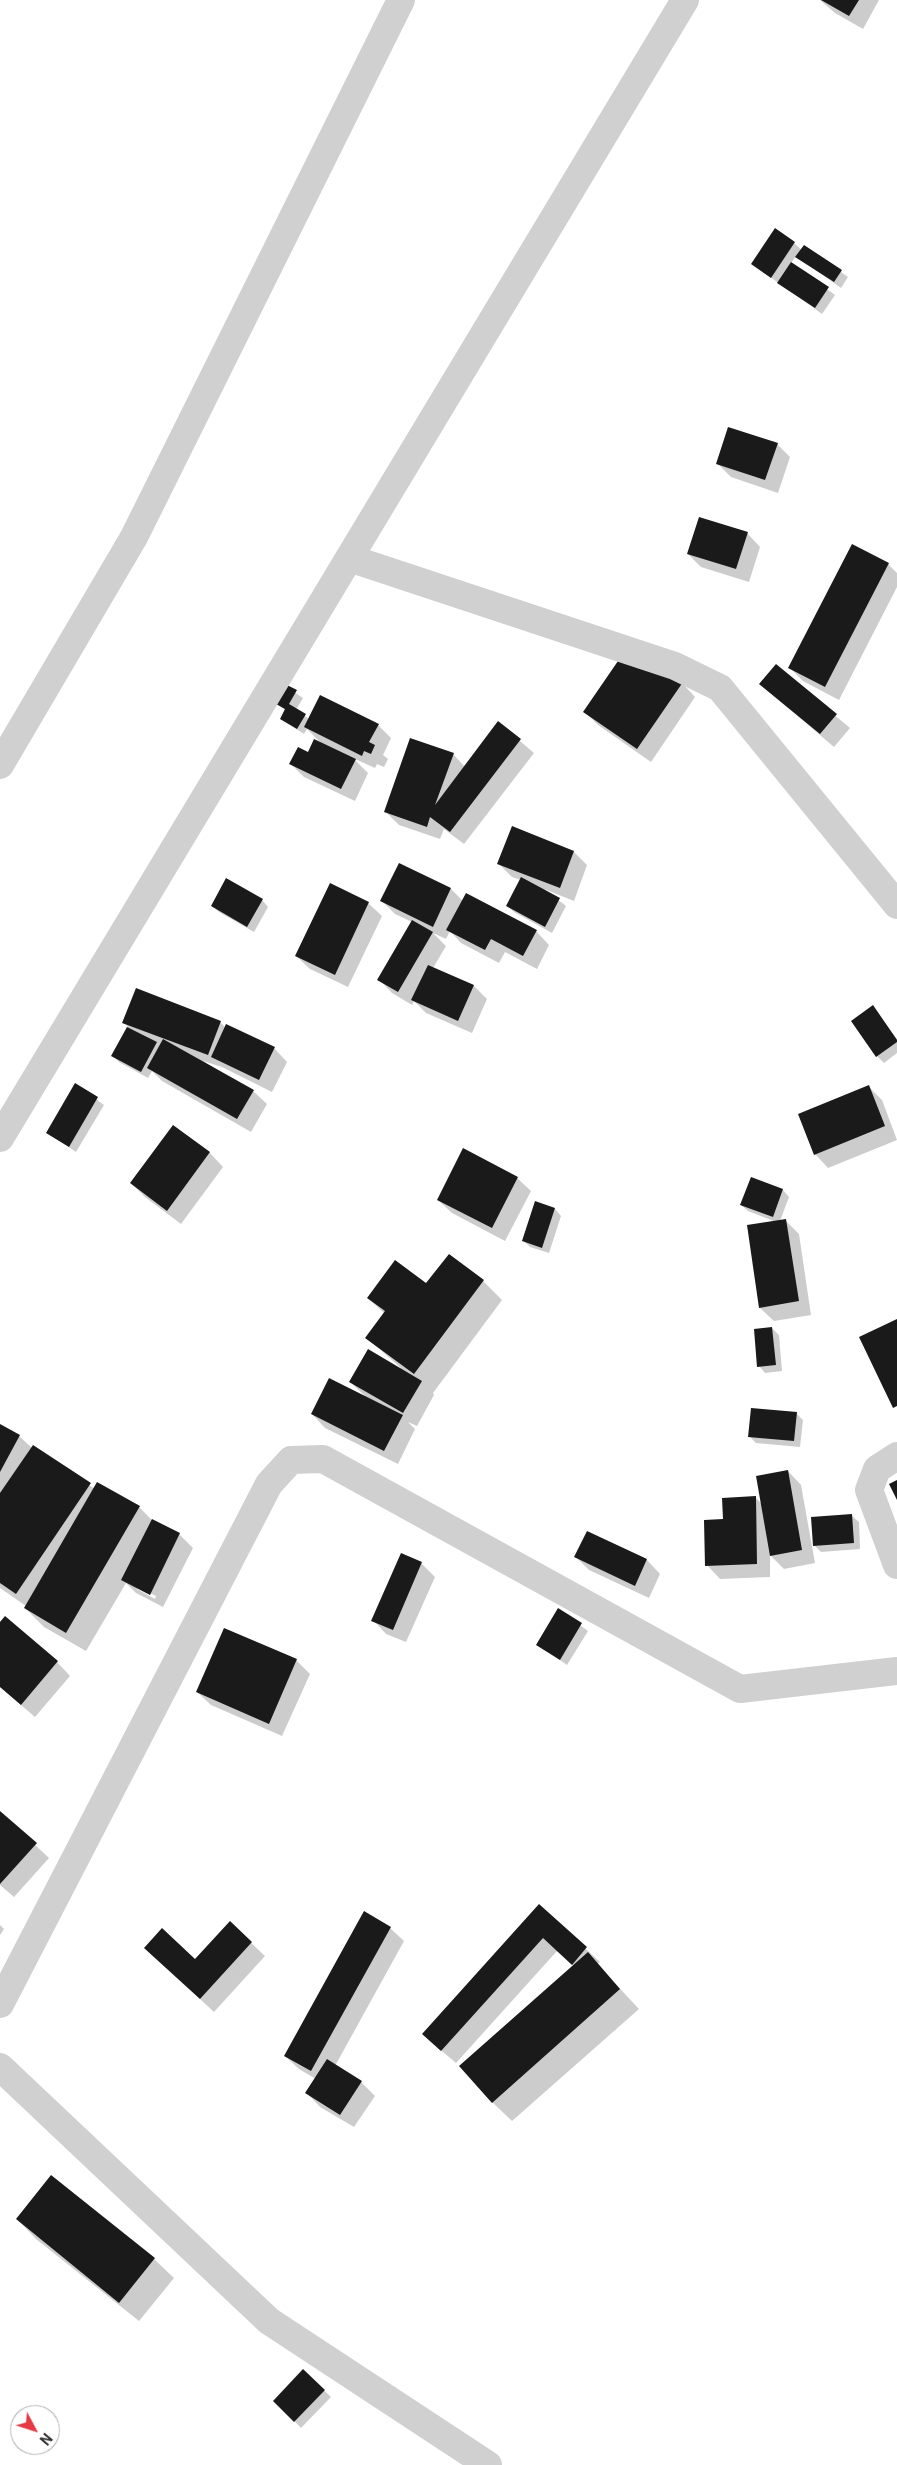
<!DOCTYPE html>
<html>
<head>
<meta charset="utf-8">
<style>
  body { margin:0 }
  #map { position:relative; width:897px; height:2465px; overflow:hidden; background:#fff; font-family:Roboto,sans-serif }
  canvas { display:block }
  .north { position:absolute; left:10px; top:2405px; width:50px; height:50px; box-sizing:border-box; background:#fff; border:1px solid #adadad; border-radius:50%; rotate:130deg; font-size:14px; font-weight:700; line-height:20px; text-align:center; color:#333 }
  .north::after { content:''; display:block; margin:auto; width:18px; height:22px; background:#e63946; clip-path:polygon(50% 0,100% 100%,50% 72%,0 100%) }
</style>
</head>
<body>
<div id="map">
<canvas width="897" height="2465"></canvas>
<div class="north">N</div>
</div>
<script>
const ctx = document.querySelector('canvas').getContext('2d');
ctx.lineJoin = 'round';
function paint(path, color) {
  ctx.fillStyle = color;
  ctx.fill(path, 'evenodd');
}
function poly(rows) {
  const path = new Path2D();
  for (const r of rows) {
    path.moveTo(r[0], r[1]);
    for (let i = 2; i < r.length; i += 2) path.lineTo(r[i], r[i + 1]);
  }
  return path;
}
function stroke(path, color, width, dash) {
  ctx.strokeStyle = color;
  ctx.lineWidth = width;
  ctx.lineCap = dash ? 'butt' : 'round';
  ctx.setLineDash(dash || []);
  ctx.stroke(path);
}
const shadow = poly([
  [820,0,879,0,863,29,835,13],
  [794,243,802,250,804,246,848,277,841,288,796,256,791,263,835,295,822,314,752,264],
  [777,444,790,457,778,493,731,477,717,463],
  [747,533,760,547,749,582,701,567,688,554],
  [888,564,897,573,897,587,839,700,803,681,790,668],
  [776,666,850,728,834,747,760,684],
  [682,683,695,697,651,762,598,725,585,712],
  [287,687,303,698,296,710,309,719,378,725,391,738,383,755,388,759,384,767,377,764,375,768,353,758,368,773,355,801,304,777,291,764,322,744,307,729,304,734,281,719,286,711,277,703],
  [499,723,534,753,464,844,444,829,440,839,399,825,385,811,453,754,465,767],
  [513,828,574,852,587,865,574,901,544,889,566,906,552,933,514,912,507,906,521,880,512,877,499,864],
  [400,864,451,889,463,901,536,931,549,945,537,969,505,952,499,963,461,943,450,931,446,939,433,933,446,946,433,968,474,986,487,999,472,1033,426,1013,414,1001,412,1005,392,993,379,979,412,922,395,914,382,901],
  [262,900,268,907,254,932,219,912,212,906],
  [368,903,382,916,348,987,310,969,296,956],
  [136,990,221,1023,226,1028,274,1048,287,1062,272,1092,222,1067,203,1061,253,1091,267,1104,251,1132,162,1081,152,1071,148,1078,119,1062,113,1056,128,1027,124,1022],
  [873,1007,897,1039,897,1053,884,1063,877,1056],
  [76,1085,104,1105,76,1152,48,1133],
  [868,1086,882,1100,897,1140,828,1168,815,1154],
  [173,1127,210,1153,223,1167,181,1224,145,1197,131,1183],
  [517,1178,531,1191,505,1241,452,1213,438,1200],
  [751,1178,783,1190,789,1197,780,1221,785,1220,799,1234,811,1315,774,1321,760,1308,776,1222,748,1211,741,1205],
  [536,1202,555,1209,561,1216,549,1253,530,1247,523,1240],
  [483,1281,502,1300,433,1393,434,1395,417,1426,408,1422,415,1429,398,1464,325,1428,312,1414,365,1396,350,1382,401,1368,367,1338,385,1314,368,1298,427,1285],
  [772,1328,779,1335,782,1371,765,1373,759,1366],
  [796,1413,803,1420,800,1447,756,1443,750,1437],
  [0,1425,19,1436,32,1448,95,1489,98,1483,139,1507,154,1522,179,1534,193,1548,163,1607,136,1593,126,1583,86,1651,44,1627,25,1608,26,1606,0,1588],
  [137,1587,156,1596,155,1599,137,1589],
  [788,1471,801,1485,815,1563,784,1569,770,1555,770,1577,720,1579,707,1565,724,1520,755,1497,762,1504],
  [852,1516,859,1522,860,1549,821,1552,814,1545],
  [587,1533,647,1560,660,1574,649,1598,589,1570,576,1557],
  [402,1555,421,1563,435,1577,406,1642,386,1634,373,1620],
  [559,1610,588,1631,567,1665,537,1644],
  [0,1624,57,1662,70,1676,35,1717,0,1687],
  [225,1629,296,1660,310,1674,282,1736,211,1705,197,1692],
  [0,1812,49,1858,14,1897,0,1885],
  [539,1906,600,1962,597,1964,639,2009,512,2121,492,2102,574,1966,557,1951,456,2063,437,2047],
  [230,1923,265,1956,214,2012,159,1961,195,1960],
  [0,1925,4,1929,0,1935],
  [390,1928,404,1941,335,2066,361,2082,375,2096,354,2127,320,2107,307,2093,316,2079,299,2069,285,2056],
  [52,2176,154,2259,174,2278,139,2321,36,2239,17,2219],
  [304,2371,331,2397,301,2428,275,2401]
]);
const building = poly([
  [821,0,859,0,849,16],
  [775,228,795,242,771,278,751,264],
  [804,245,842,270,834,282,795,257],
  [791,262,829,287,815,308,777,283],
  [728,427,778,443,765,480,716,464],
  [699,517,748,532,736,569,687,554],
  [852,544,889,563,825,687,788,668],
  [629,645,683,682,637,749,583,712],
  [776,664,837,714,820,734,759,684],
  [287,685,297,690,289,704,306,714,297,729,280,719,285,709,276,704],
  [320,695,379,724,369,742,375,745,371,754,364,751,362,756,304,727],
  [498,721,521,739,450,832,430,817,427,827,384,812,410,738,454,753,435,805],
  [314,739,356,759,341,789,289,764,298,747,308,752],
  [512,826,574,851,560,888,497,864],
  [399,863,451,888,433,927,380,901],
  [521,877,560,898,545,927,506,906],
  [226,878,263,899,247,927,211,906],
  [330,883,369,902,335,975,295,956],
  [466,893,537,930,523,956,491,939,485,950,446,930],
  [412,920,433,932,398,992,377,980],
  [428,965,474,985,458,1021,411,1000],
  [136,988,221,1021,208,1055,122,1023],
  [873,1005,897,1040,897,1042,876,1057,851,1021],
  [226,1024,275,1047,259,1080,211,1057],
  [127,1027,157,1042,141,1072,111,1056],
  [163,1039,254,1090,237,1119,147,1068],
  [75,1083,98,1097,69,1147,46,1133],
  [869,1085,885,1126,814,1155,798,1114],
  [173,1125,210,1152,167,1211,130,1183],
  [463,1148,518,1177,492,1228,437,1200],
  [751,1177,783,1189,773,1217,740,1205],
  [535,1201,555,1208,542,1248,522,1241],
  [786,1219,799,1301,759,1308,747,1225],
  [449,1254,484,1280,414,1374,365,1338,385,1311,367,1298,395,1260,426,1283],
  [897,1319,897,1406,893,1408,859,1337],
  [772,1327,776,1365,757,1367,754,1329],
  [368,1349,422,1381,403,1413,349,1382],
  [329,1378,403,1415,384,1451,311,1414],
  [751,1408,797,1412,794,1441,748,1437],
  [0,1424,20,1435,0,1472],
  [33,1445,91,1483,16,1594,0,1583,0,1493],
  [788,1470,802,1550,770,1556,756,1476],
  [897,1480,897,1500,889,1484],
  [97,1482,140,1506,66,1633,24,1608],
  [756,1496,757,1564,705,1566,704,1520,723,1519,722,1498],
  [852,1514,854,1543,813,1546,811,1517],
  [152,1519,180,1533,150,1595,121,1580],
  [587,1531,647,1559,635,1586,574,1557],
  [401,1553,422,1562,393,1630,371,1621],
  [558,1608,582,1623,560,1660,536,1645],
  [5,1616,58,1661,21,1705,0,1687,0,1622],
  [224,1628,297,1659,269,1724,196,1692],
  [0,1811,37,1843,0,1884],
  [539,1904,587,1947,572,1965,543,1938,441,2051,422,2034],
  [364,1911,391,1927,311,2071,284,2056],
  [230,1921,252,1942,200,1999,144,1948,162,1928,195,1959],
  [588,1952,620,1989,492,2103,459,2066],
  [327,2059,362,2081,340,2115,305,2093],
  [51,2175,155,2258,119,2303,16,2219],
  [303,2369,325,2390,294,2422,273,2401]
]);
const street = poly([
  [349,558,675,666,720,688,897,905],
  [0,765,134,537,401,0],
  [0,1138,685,0],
  [897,1456,877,1469,869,1490,897,1565],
  [0,2004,269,1484,291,1460,323,1459,740,1689,897,1671],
  [0,2067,269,2321,488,2465]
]);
paint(shadow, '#0003');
paint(building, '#1a1a1a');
stroke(street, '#d0d0d0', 28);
</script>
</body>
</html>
